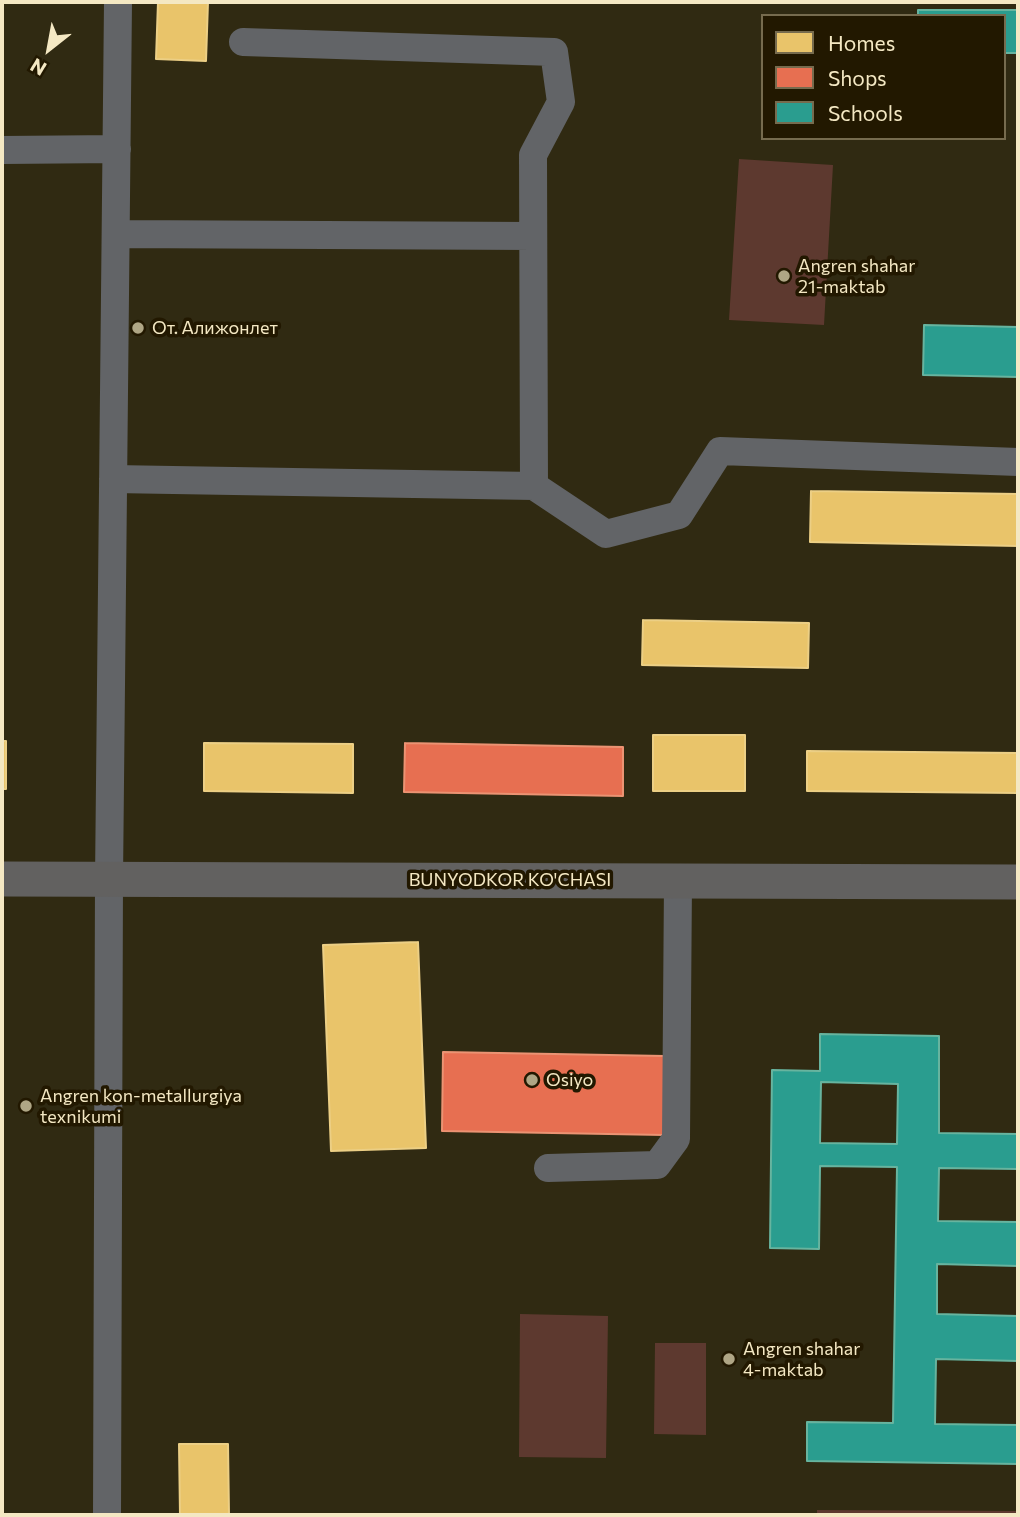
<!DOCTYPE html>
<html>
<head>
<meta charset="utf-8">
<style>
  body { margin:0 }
  #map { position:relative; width:1020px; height:1517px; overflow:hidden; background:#302a12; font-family:Commissioner,sans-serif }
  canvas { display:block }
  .frame { position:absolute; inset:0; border:4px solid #f4e8c3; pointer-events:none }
  .legend { position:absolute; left:761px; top:14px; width:245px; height:126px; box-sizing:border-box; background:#221800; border:2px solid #766b4e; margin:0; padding:9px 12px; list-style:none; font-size:21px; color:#f4e8c3 }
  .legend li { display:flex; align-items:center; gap:14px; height:35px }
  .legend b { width:35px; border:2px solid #766b4e }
  .north { position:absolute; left:14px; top:14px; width:70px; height:70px; -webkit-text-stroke:5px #221800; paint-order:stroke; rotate:211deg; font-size:19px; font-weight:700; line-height:28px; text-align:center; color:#f4e8c3 }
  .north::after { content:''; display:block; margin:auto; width:24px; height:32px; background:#f4e8c3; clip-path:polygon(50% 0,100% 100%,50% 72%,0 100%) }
</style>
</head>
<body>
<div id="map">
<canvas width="1020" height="1517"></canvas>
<div class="frame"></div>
<ul class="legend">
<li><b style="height:19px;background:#e9c46a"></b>Homes</li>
<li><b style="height:19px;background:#e76f51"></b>Shops</li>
<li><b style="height:19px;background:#2a9d8f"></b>Schools</li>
</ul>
<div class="north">N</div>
</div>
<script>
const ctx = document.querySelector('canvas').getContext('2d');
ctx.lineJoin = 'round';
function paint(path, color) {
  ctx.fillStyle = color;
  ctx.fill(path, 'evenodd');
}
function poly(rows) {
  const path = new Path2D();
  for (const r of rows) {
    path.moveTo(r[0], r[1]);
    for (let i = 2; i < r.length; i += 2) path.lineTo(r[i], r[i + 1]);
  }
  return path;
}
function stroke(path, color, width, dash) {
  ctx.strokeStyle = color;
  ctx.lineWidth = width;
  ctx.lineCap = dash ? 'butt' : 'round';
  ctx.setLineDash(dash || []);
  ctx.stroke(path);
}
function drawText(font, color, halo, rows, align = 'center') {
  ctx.font = font + ' Commissioner,sans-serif';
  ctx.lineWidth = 7;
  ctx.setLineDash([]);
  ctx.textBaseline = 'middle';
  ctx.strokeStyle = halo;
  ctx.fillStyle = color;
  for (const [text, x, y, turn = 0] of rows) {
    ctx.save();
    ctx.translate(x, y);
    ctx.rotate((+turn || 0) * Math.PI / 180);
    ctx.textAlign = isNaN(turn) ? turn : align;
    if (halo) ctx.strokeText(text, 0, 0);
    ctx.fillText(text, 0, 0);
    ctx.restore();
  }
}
const green = poly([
  [739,159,833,165,824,325,729,320],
  [520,1314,608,1316,606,1458,519,1457],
  [655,1343,706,1343,706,1435,654,1434],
  [817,1510,1018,1511,1018,1515,817,1515]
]);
const homes = poly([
  [158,2,208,2,206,61,156,59,158,2],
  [811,491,1018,494,1018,546,810,542,811,491],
  [643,620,809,623,808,668,642,665,643,620],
  [653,735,745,735,745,791,653,791,653,735],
  [2,741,6,741,6,789,2,789,2,741],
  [204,743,353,744,353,793,204,791,204,743],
  [807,751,1018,753,1018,793,807,791,807,751],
  [418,942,426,1148,331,1151,323,945,418,942],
  [179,1444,228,1444,229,1515,180,1515,179,1444]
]);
const shops = poly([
  [405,743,623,747,623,796,404,792,405,743],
  [443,1052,665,1056,664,1135,442,1131,443,1052]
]);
const schools = poly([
  [918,10,1018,10,1018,53,1004,53,1004,16,918,16,918,10],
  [924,325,1018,327,1018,377,923,375,924,325],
  [820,1034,939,1036,939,1133,1018,1134,1018,1169,939,1168,938,1221,1018,1222,1018,1266,937,1264,937,1314,1018,1316,1018,1361,936,1359,935,1424,1018,1425,1018,1464,807,1461,807,1422,893,1423,897,1167,820,1166,819,1249,770,1248,772,1070,820,1071,820,1034],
  [821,1082,898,1084,897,1144,820,1143,821,1082]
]);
const minor = poly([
  [243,42,554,52,561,102,533,155,534,486,606,534,679,515,720,451,1018,462],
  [2,150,117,149],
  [116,234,533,236],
  [113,479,534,486],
  [548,1168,657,1165,676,1139,678,881],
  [107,1515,109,879,118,2]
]);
const major = poly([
  [2,879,1018,882]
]);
const markers = [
  [784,276,7,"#afa685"],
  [138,328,7,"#afa685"],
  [532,1080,7,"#afa685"],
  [26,1106,7,"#afa685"],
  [729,1359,7,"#afa685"]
];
const poiNames = [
  ["Angren shahar",798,266],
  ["21-maktab",798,287],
  ["От. Алижонлет",152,328],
  ["Osiyo",546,1080],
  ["Angren kon-metallurgiya",40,1096],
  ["texnikumi",40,1117],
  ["Angren shahar",743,1349],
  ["4-maktab",743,1370]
];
const streetNames = [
  ["BUNYODKOR KO'CHASI",510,880]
];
paint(green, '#5d392f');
paint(homes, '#e9c46a');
stroke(homes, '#eccf85', 2);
paint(shops, '#e76f51');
stroke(shops, '#eb9373', 2);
paint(schools, '#2a9d8f');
stroke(schools, '#67b49f', 2);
stroke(minor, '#626467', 28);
stroke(major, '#626160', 35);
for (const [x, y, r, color] of markers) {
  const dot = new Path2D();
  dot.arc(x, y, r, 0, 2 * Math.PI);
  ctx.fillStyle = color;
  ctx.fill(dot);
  stroke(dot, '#221800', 2.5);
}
drawText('18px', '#f4e8c3', '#221800', poiNames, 'left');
drawText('18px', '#f4e8c3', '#221800', streetNames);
</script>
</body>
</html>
